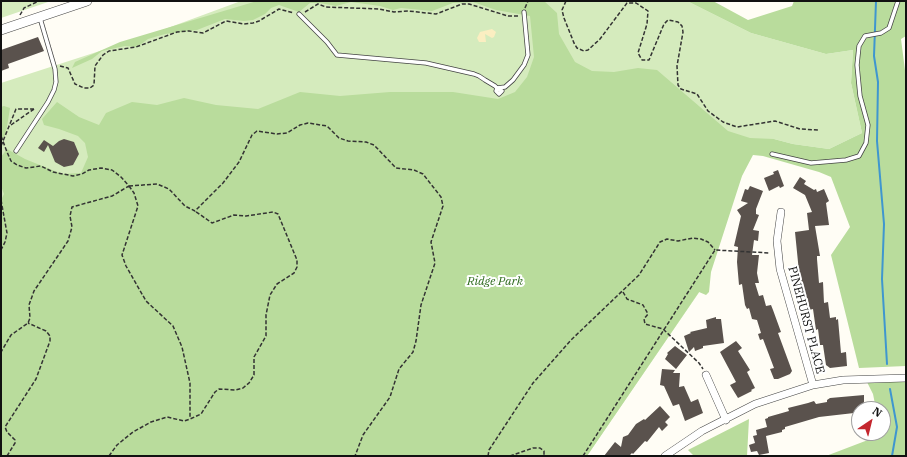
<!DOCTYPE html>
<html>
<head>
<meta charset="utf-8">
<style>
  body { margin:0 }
  #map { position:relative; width:907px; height:457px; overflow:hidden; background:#fffdf5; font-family:"IBM Plex Serif",serif }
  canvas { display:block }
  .frame { position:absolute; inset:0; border:2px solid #111; pointer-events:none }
  .north { position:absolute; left:851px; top:401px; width:40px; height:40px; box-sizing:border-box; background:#fff; border:1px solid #a0a0a0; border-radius:50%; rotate:35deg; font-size:11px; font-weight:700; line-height:16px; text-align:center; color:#111 }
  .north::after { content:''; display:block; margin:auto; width:14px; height:18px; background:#c4262e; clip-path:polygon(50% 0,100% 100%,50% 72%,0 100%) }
</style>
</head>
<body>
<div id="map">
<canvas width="907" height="457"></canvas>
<div class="frame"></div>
<div class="north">N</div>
</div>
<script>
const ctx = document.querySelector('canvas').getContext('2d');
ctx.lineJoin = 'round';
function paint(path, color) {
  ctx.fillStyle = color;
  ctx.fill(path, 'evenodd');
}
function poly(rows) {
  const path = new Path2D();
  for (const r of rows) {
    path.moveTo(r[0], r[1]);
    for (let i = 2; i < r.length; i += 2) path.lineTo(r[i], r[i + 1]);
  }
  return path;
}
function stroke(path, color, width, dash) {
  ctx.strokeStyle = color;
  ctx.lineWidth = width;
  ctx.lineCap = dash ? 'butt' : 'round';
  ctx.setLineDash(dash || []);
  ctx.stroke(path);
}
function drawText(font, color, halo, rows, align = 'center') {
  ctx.font = font + ' "IBM Plex Serif",serif';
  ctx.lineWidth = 4;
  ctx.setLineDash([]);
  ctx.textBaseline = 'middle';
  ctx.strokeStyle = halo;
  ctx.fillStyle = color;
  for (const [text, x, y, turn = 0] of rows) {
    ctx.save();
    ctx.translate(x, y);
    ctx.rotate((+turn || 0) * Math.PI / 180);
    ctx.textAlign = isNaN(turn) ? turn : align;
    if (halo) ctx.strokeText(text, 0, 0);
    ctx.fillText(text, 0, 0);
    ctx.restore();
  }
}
const green = poly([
  [1,1,51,1,1,18],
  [241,1,687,1,751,33,826,54,853,50,851,83,862,133,829,149,793,144,774,139,751,150,700,291,587,456,1,456,1,83,146,36]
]);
const forest = poly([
  [544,1,557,13,559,34,575,62,592,71,614,72,638,68,657,70,728,131,750,138,774,139,793,144,829,149,862,133,851,83,853,50,826,54,751,33,687,1,713,1,748,20,792,6,794,1,906,1,906,36,901,39,906,78,906,366,859,368,831,255,850,227,831,177,819,172,763,156,753,155,742,176,711,272,709,292,706,295,699,292,587,456,1,456,1,200,4,194,1,186,1,157,7,149,25,159,62,174,81,173,88,157,85,143,78,136,59,129,44,125,42,119,57,102,79,117,99,125,106,113,132,102,157,105,184,98,216,105,258,109,300,92,340,96,390,92,453,92,498,99,515,92,527,77,534,57,530,16,496,10,473,2,453,3,432,11,401,8,393,10,380,6,351,2,336,6,320,3,310,3,299,12,279,5,271,8,265,14,253,20,244,21,225,19,197,30,165,34,148,39,137,47,125,46,102,51,92,59,72,68,75,62,120,42,257,1],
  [4,106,10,108,6,133,1,142,1,107],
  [906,381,906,456,826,456,881,435,881,433,883,433,883,409,876,409,873,394,867,382],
  [749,419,747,456,694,456,688,450]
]);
const sand = poly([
  [492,29,496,32,494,37,492,38,485,34,486,42,479,42,477,38,480,32]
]);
const stream = poly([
  [876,1,874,56,878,82,877,141,884,224,882,279,887,364],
  [890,389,897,427,892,456]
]);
const building = poly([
  [38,37,44,51,8,64,9,68,1,71,1,50],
  [64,139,74,142,79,154,73,165,64,167,55,162,48,145,44,152,38,148,44,140,53,146,59,141],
  [778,170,784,186,780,188,779,186,769,191,764,178,774,174,773,172],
  [800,177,806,181,804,184,814,190,816,189,817,192,824,189,829,201,826,203,829,225,815,226,820,256,817,256,817,259,819,283,823,282,824,303,828,302,830,318,836,317,836,320,838,319,841,353,846,352,847,366,830,368,826,365,823,345,820,345,818,329,816,330,813,309,809,310,808,299,804,295,803,282,800,282,795,232,809,230,807,213,812,212,805,195,793,188],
  [750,186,763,191,756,209,756,214,759,215,753,230,759,231,758,241,754,240,752,255,759,255,757,273,759,283,755,283,759,296,763,295,766,306,771,305,773,310,781,332,778,333,792,371,790,374,778,379,774,379,770,369,774,368,763,339,760,340,758,334,761,333,757,320,752,319,749,308,747,309,745,305,742,284,739,285,737,262,738,247,734,246,741,216,737,210,748,203,741,201,745,189,748,190],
  [716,317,716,319,721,319,724,343,703,346,703,348,695,351,694,347,689,352,684,336,691,333,690,332,707,328,706,320],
  [736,341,742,348,738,351,750,370,747,372,755,388,751,390,752,391,738,398,730,385,736,382,720,352],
  [675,346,687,355,676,369,665,359,668,354,667,353],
  [662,369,675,370,673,373,680,373,679,387,684,386,691,402,698,399,703,413,685,421,679,404,673,406,664,386,660,385],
  [864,395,864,406,860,406,860,409,857,410,854,413,819,417,785,427,785,429,782,430,782,432,766,436,769,453,759,455,757,451,751,452,749,445,755,443,753,436,757,435,756,430,767,427,765,419,768,418,768,417,789,411,788,408,808,403,814,401,816,404,827,402,827,400,830,398],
  [660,406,670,417,665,422,668,425,662,431,659,427,647,442,645,441,633,454,632,453,629,456,604,456,615,442,621,447,623,437,628,435,636,424,644,419,645,420]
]);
const path = poly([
  [566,1,562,10,564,18,574,43,577,48,584,51,588,50,600,39,627,3,636,3,648,11,647,24,638,53,642,60,649,60,664,24,668,20,678,22,682,26,683,32,677,66,678,85,681,89,697,94,708,111,723,122,737,127,775,121,800,129,818,130],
  [525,8,528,1],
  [305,12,318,4,326,7,379,9,394,12,408,11,436,14,462,4,469,4,508,16,520,16],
  [20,15,24,8,39,1],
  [60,66,68,68,75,84,84,88,90,88,94,85,95,66,103,55,109,51,136,47,177,32,189,31,203,33,226,21,244,24,253,23,259,21,279,9,294,13],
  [11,125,34,109],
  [1,136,7,152,11,161,17,165,26,168,41,166,53,172,73,176,82,174,89,170,101,168,112,170,121,177,129,186,112,196,72,207,70,216,72,227,68,241,34,291,29,305,30,318,28,323,11,335,1,352],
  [1,146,16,109,34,109],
  [129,186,157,184,169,189,185,206,195,211,223,183,239,162,252,135,257,131,277,134,287,133,300,125,308,123,327,126,339,138,348,141,366,142,374,145,396,168,414,170,423,174,441,197,443,206,431,242,435,263,421,305,416,341,413,352,399,369,390,397,363,435,355,456],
  [129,186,134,193,138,206,122,255,126,266,146,301,173,326,182,347,190,383,190,418],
  [1,200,7,233,5,242,1,250],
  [623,292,627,299,643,305,648,314,644,319,645,324,663,329,699,363,703,369],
  [7,456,15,443,15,440,7,432,5,427,36,379,50,341,50,336,46,331,28,323],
  [109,456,117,445,133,432,151,422,167,417,184,421,190,419,201,414,215,392,219,389,235,390,243,388,249,383,254,375,254,357,266,336,266,315,270,295,277,284,294,273,297,267,297,260,278,214,273,212,246,216,234,215,212,223,195,211],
  [488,456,489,450,533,383,571,340,639,275,660,242,667,239,678,241,693,238,701,239,708,242,715,250],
  [510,456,533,448,540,448,544,451,544,456],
  [583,456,715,250,770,253]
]);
const service = poly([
  [299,14,327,42,337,55,426,63,474,74,479,76,485,80,495,86,497,88,502,91,499,94,496,91,497,88,505,87,513,80,524,65,528,55,524,12],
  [16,151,48,102,54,90,56,82,55,69,40,18],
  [772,154,811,163,846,160,859,156,866,143,868,125,860,96,857,65,859,46,865,36,881,33,889,28,898,1]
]);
const minor = poly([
  [781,212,777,241,780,269,813,385],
  [706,375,726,420],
  [665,456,702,431,755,404,813,385,843,380,906,378]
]);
const tertiary = poly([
  [1,30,87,1]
]);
const parkNames = [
  ["Ridge Park",495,282]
];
const streetNames = [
  ["PINEHURST PLACE",806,320,75]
];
paint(green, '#d5ebbd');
paint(forest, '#b9dc9c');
paint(sand, '#fbeec1');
stroke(stream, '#3f96cf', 2);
paint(building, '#5a524d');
stroke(service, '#444', 5);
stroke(minor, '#444', 8);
stroke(tertiary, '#444', 10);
stroke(path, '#333', 1.5, [4, 2]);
stroke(service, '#fff', 3.5);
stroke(minor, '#fff', 7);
stroke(tertiary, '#fff', 9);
drawText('italic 12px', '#2f6b1f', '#fff', parkNames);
drawText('12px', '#111', '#fff', streetNames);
</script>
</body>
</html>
